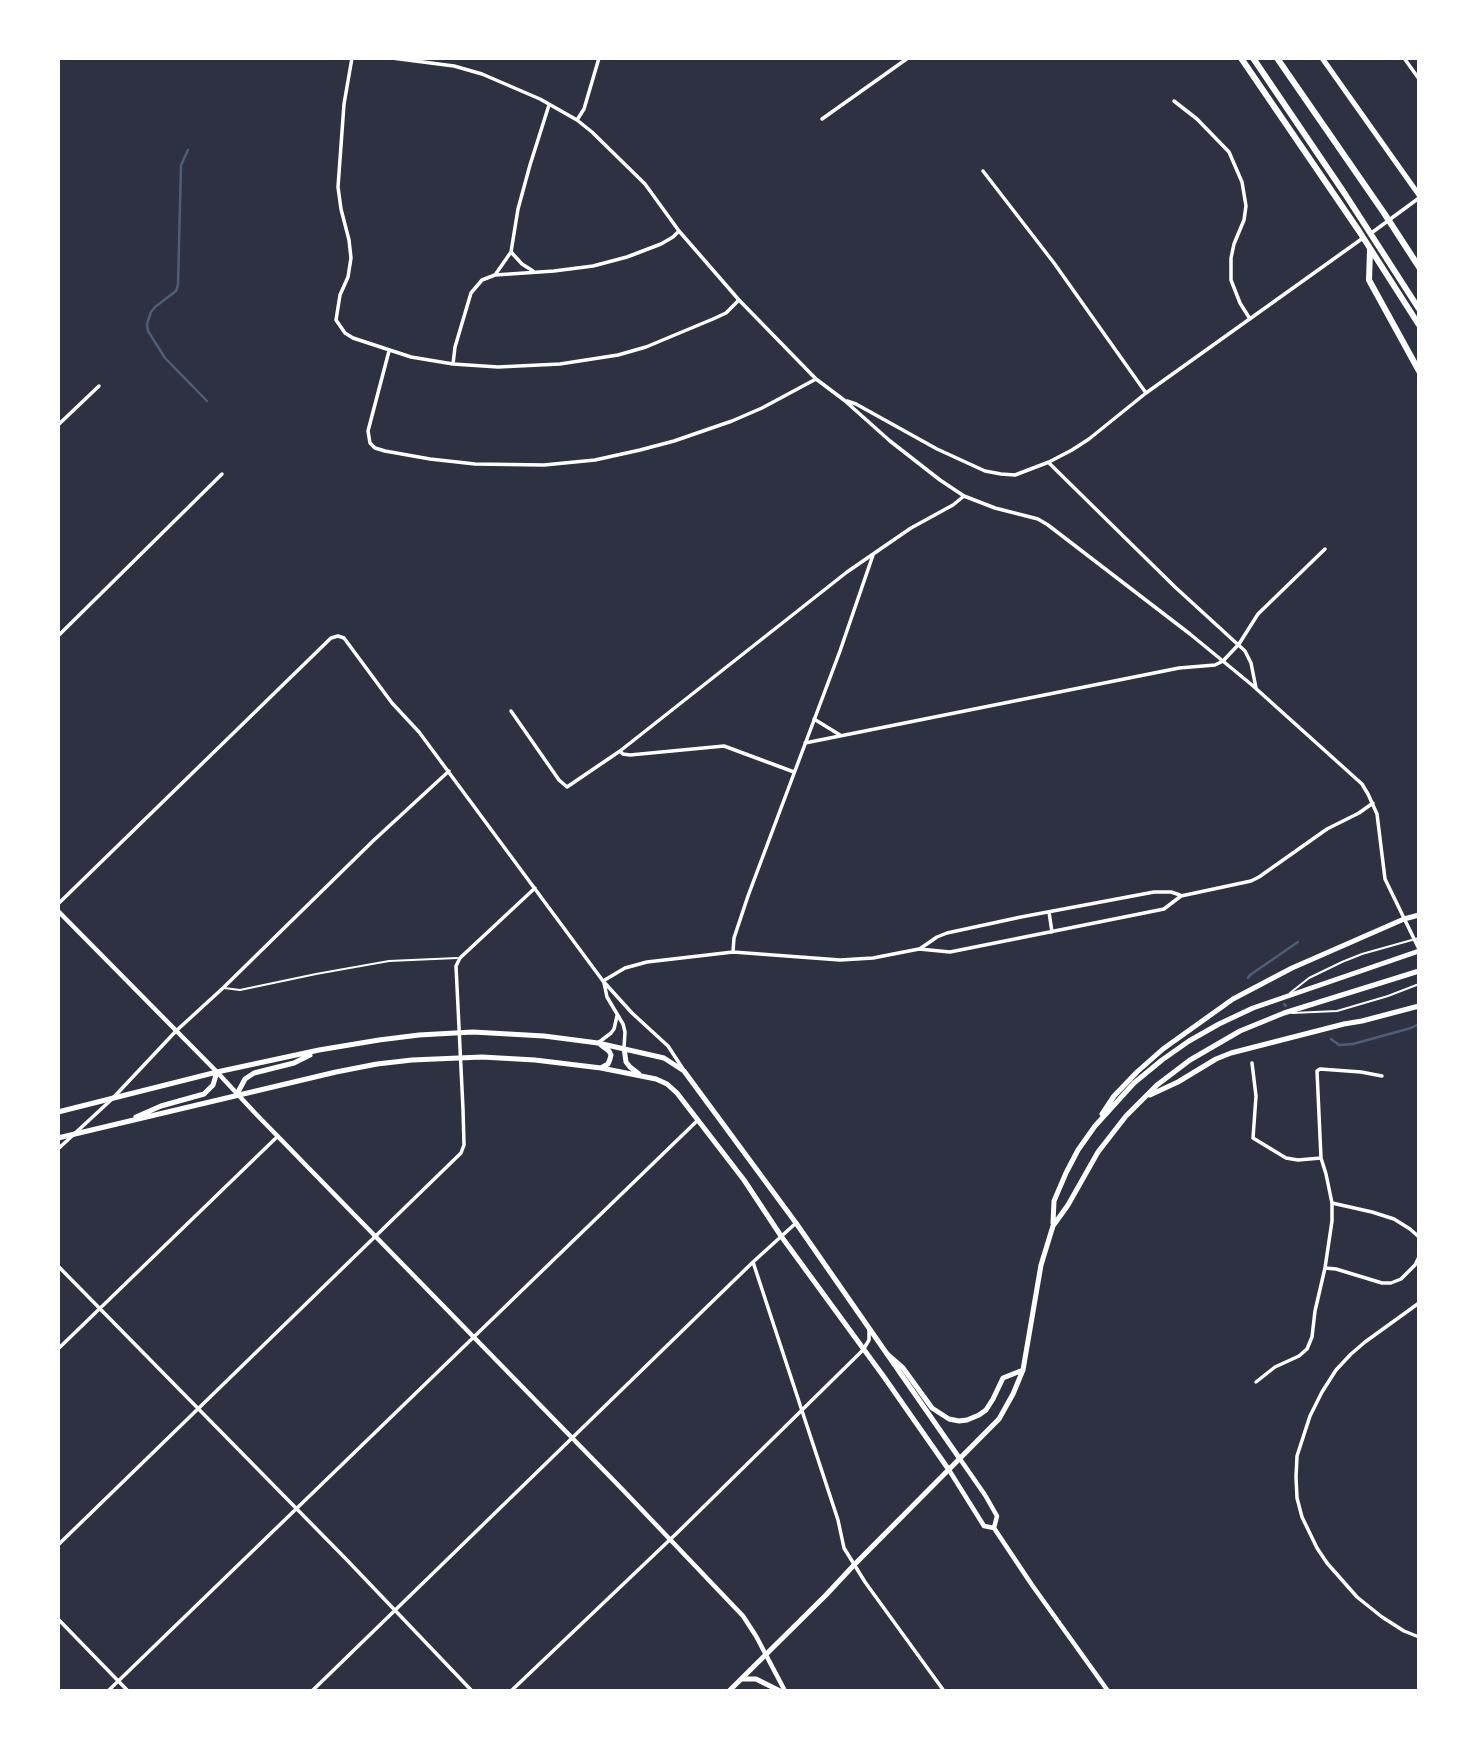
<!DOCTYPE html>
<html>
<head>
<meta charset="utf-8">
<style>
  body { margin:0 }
  #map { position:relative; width:1477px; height:1749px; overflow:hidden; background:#2d3142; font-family:"Alegreya Sans",sans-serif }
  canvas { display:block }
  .frame { position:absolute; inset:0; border:60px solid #fff; pointer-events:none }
</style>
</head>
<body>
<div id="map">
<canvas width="1477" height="1749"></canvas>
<div class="frame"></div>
</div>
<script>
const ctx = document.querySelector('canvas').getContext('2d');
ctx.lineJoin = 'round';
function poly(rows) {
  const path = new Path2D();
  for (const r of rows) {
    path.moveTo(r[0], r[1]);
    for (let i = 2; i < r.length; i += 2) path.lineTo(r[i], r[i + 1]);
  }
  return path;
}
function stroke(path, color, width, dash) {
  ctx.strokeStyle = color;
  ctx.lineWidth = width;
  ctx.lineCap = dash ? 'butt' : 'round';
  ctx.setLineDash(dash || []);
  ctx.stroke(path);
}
const stream = poly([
  [188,150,181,165,178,285,176,291,155,307,151,312,147,324,148,331,165,358,207,401],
  [1248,978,1250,975,1298,942],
  [1284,1004,1286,1006],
  [1331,1039,1339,1045,1353,1044,1411,1028,1419,1024]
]);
const service = poly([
  [224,988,240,990,316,974,389,961,457,958],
  [1290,993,1309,978,1342,962,1362,954,1419,938],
  [1292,1013,1337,1011,1388,996,1419,984]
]);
const minor = poly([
  [352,58,344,104,338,187,341,209,349,240,351,258,348,277,340,295,336,320,345,333,353,338,411,357,453,364,498,367,560,364,618,355,646,347,713,319,726,313,739,300],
  [392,58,454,66,482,74,540,99,577,120,592,132,645,184,679,231,739,300,816,379,844,400,890,441,940,480,964,496,995,508,1038,519,1048,525,1190,634,1252,685,1362,784,1368,794,1377,814,1385,879,1419,949],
  [1404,58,1419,79],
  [1174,101,1197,119,1229,152,1242,182,1246,206,1244,220,1234,244,1231,258,1231,280,1240,303,1250,319],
  [822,119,908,58],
  [577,120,584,109,599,58],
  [983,171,1054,263,1146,393],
  [1370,234,1419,198],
  [511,252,522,264,533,271],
  [495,275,511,252,518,209,530,165,549,105],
  [389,351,368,431,370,443,375,448,385,451,430,459,475,464,544,465,595,460,640,450,674,441,732,421,762,408,816,379],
  [453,364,455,347,471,293,482,280,495,275,554,271,593,266,627,257,661,244,673,237,679,231],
  [847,401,856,404,937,449,985,471,1001,474,1015,475,1049,462,1072,450,1089,439,1146,393,1363,238],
  [58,425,99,386],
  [1049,463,1175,587,1245,651,1251,663,1256,688],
  [58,636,222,474],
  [511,711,559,780,567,787,620,751,847,572,911,528,953,505,964,496],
  [814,719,840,735],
  [805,743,1179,668,1215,665,1223,661,1239,644,1258,614,1325,549],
  [620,751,623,754,630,755,724,746,794,772],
  [58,904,331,638,338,636,344,638,392,703,419,732,603,981,632,1013,668,1046,683,1069],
  [1049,912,1052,932],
  [921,948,937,937,947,933,1021,917,1154,892,1171,892,1180,895],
  [733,952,734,938,748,896,840,651,873,555],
  [603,981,625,968,647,962,733,952,840,960,873,958,919,949,950,952,1164,909,1181,896,1251,881,1259,877,1327,829,1359,813,1373,803],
  [604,983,607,997,623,1024,625,1032,624,1048],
  [598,1043,611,1033,614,1029,617,1016],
  [1252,1063,1256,1096,1253,1138,1286,1158,1298,1160,1321,1158],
  [1382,1076,1361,1072,1320,1069,1317,1071,1321,1158,1326,1174,1332,1203,1372,1212,1394,1219,1410,1229,1419,1237],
  [58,1149,112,1099,176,1031,223,988,374,840,449,771],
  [753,1262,838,1520,844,1548,865,1582,944,1691],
  [58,1266,346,1559,472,1691],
  [1325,1268,1332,1221,1332,1203],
  [1419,1303,1365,1342,1351,1354,1336,1370,1322,1392,1310,1416,1297,1456,1296,1477,1297,1498,1302,1517,1317,1548,1327,1563,1357,1597,1382,1617,1404,1631,1419,1637],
  [58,1349,278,1136],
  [1256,1382,1275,1367,1299,1356,1307,1349,1312,1337,1315,1311,1325,1268,1336,1269,1382,1283,1391,1283,1401,1279,1415,1265,1419,1257],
  [58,1545,461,1153,464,1145,463,1109,456,966,460,958,535,888],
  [58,1619,128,1691],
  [108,1691,698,1120],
  [312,1691,753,1262,796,1223],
  [511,1691,678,1532,863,1350,869,1340,869,1329]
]);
const tertiary = poly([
  [58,911,217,1072,255,1113,622,1489,743,1616,756,1636,785,1691],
  [960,1459,985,1495,997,1516,994,1528],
  [949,1470,984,1526,994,1528,1032,1585,1108,1691]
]);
const secondary = poly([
  [1322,58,1419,195],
  [624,1048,626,1062,630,1067,639,1074],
  [601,1068,608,1064,610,1059,611,1055,609,1051,601,1045],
  [237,1094,245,1079,254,1073,294,1063,310,1055],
  [58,1112,217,1072,319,1050,379,1040,419,1035,473,1032,544,1036,598,1043,664,1058,684,1071,796,1223,960,1459],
  [136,1117,161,1106,204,1094,213,1085,217,1072],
  [58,1138,336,1072,377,1064,412,1060,482,1057,535,1060,601,1068,656,1079,667,1084,677,1093,744,1180,781,1236,884,1377,949,1470]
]);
const primary = poly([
  [1150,1095,1178,1082,1216,1059,1231,1053,1344,1024,1362,1021,1419,1006],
  [1102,1114,1114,1096,1137,1072,1163,1049,1233,999,1292,968,1404,919,1419,915],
  [1053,1223,1054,1201,1066,1173,1078,1150,1095,1126,1134,1083,1162,1060,1189,1041,1219,1024,1253,1008,1419,951],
  [887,1354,903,1368,932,1408,949,1419,959,1421,967,1420,979,1415,986,1410,993,1399,1003,1378,1023,1370],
  [742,1679,756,1679,780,1691],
  [729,1691,826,1595,854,1565,999,1419,1013,1394,1023,1370,1041,1265,1053,1226,1068,1205,1098,1152,1126,1116,1157,1085,1190,1060,1240,1031,1284,1013,1419,971]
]);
const motorway = poly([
  [1241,58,1359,231,1419,325],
  [1253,58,1345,194,1419,309],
  [1277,58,1384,213,1419,267],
  [1370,250,1369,280,1419,371]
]);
stroke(stream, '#4f5d75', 2.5);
stroke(service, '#fff', 2);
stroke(minor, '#fff', 3.5);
stroke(tertiary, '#fff', 4.5);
stroke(secondary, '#fff', 5);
stroke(primary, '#fff', 5);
stroke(motorway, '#fff', 6);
</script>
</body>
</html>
